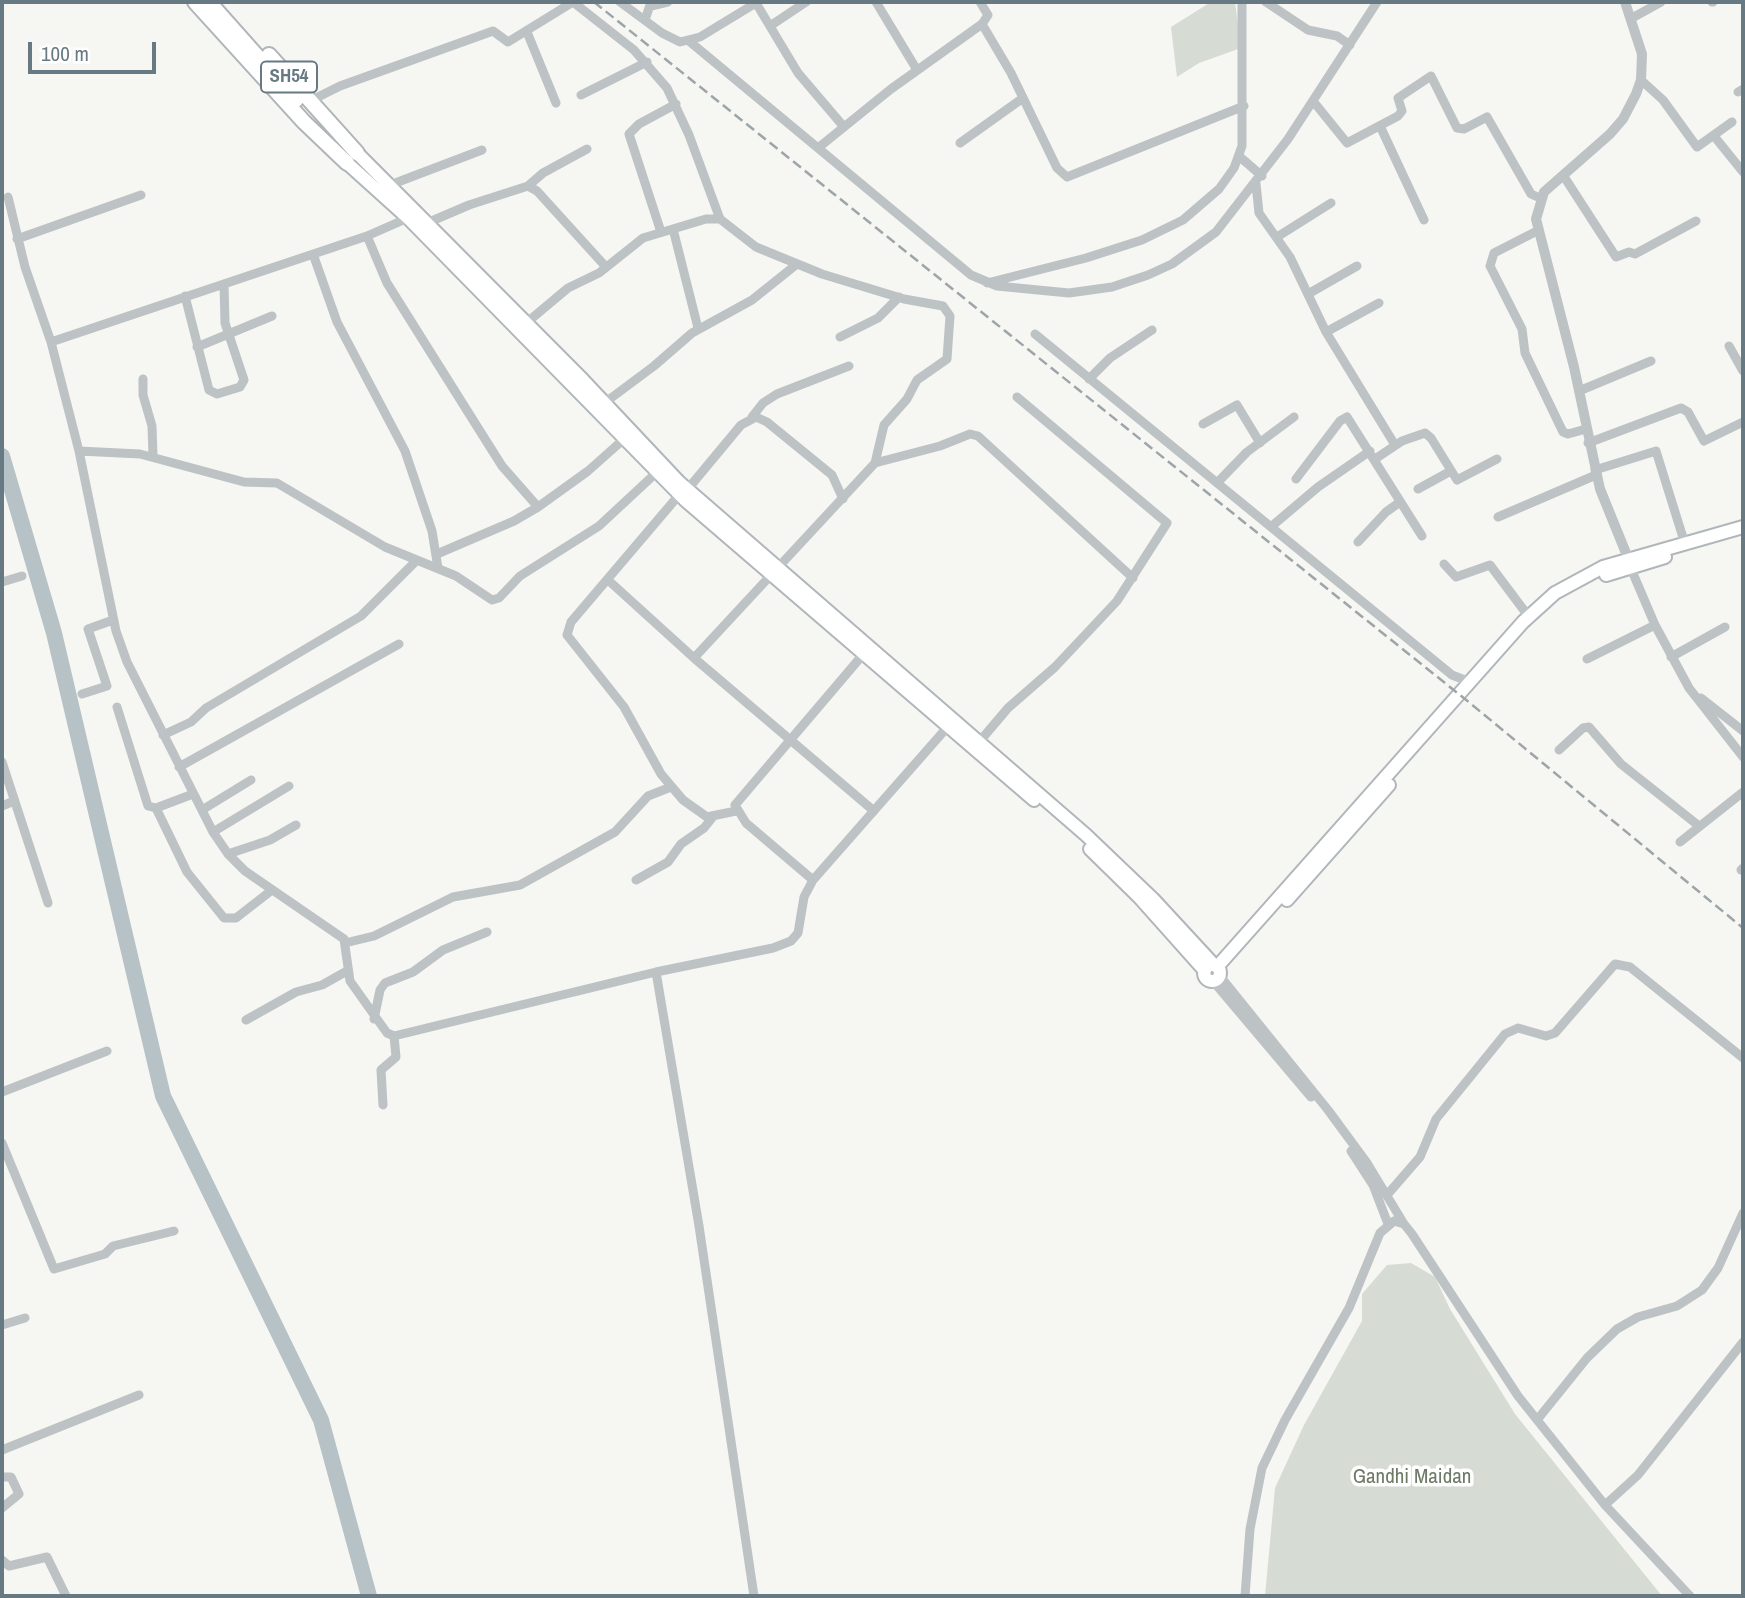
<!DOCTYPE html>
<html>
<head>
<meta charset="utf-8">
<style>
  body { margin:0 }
  #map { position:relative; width:1745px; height:1598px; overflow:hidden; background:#f6f6f3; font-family:"Archivo Narrow",sans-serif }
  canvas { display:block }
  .frame { position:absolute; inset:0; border:4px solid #677982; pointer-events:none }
  .scale { position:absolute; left:28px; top:42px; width:128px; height:32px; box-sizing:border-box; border:4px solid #677982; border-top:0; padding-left:9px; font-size:21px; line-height:24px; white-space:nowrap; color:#677982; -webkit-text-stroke:5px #fff; paint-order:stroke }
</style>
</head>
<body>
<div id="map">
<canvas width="1745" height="1598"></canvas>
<div class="frame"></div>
<div class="scale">100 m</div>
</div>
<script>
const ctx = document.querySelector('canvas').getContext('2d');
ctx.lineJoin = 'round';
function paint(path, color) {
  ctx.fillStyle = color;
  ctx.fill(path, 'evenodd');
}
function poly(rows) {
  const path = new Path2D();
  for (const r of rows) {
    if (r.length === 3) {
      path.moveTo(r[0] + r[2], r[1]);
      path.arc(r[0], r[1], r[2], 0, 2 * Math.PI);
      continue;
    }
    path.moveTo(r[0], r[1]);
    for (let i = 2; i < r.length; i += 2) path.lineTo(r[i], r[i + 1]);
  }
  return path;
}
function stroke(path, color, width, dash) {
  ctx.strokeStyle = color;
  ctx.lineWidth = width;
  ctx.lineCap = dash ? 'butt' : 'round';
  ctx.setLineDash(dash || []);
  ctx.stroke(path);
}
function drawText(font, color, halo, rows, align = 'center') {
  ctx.font = font + ' "Archivo Narrow",sans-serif';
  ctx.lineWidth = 7;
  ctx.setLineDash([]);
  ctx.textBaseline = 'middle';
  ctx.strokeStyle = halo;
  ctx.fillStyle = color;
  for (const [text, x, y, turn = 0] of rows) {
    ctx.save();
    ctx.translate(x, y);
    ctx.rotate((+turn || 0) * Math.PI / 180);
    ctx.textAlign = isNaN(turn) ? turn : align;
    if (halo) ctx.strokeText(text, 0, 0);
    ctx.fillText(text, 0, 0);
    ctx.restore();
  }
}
const green = poly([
  [1211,2,1235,2,1241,48,1199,63,1177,77,1171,27],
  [1411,1263,1435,1277,1450,1309,1515,1414,1662,1596,1265,1596,1275,1488,1304,1425,1362,1321,1362,1294,1387,1265]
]);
const river = poly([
  [2,456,54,633,163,1096,321,1420,369,1596]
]);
const minor = poly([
  [573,2,634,50,667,88,689,135,720,219],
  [620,2,662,33,680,42,700,37,756,3,798,73,844,127],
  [876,2,917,70],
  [1266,2,1308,30,1337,36,1350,45],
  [1712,2,1713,2],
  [651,6,668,2],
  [1632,18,1661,2],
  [645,20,651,2],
  [982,24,1011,73,1057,168,1067,177,1244,106],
  [770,26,806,2],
  [527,32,556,103],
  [689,41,971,275,997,286,1069,293,1112,287,1148,275,1172,264,1216,232,1288,139,1377,2],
  [1641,80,1663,100,1697,147,1732,122],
  [1738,92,1743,89],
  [581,95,647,62],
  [310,101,340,86,493,31,508,42,573,2],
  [1313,101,1347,143,1398,116,1402,111,1398,98,1431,76,1457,128,1464,129,1487,117,1531,194,1540,198],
  [1380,126,1424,220],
  [1714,136,1743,172],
  [960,143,1023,98],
  [818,148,891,89,982,24,988,15,980,2],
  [1240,157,1262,176],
  [1563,175,1616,257,1629,252,1635,254,1696,221],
  [1256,184,1259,213,1290,257,1326,332,1395,445],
  [390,185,482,150],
  [528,186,543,173,587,149],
  [8,197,25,267,51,342,79,451,116,631,127,662,213,832,228,854,245,871,344,939,350,981,387,1033,394,1036,656,972,773,948,791,941,798,933,804,897,813,880,951,723],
  [427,223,469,205,528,186,537,191,606,267],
  [673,229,698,328],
  [1537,231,1494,253,1490,266,1522,329,1525,353,1563,432,1568,434,1586,429],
  [661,232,629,134,639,124,676,104],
  [367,236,387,283,473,420,502,466,538,507],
  [1277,237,1331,203],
  [17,239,141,195],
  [313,254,337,322,405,451,432,531,438,568],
  [987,283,1086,258,1142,240,1183,220,1219,189,1234,168,1242,146,1242,2],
  [1308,294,1357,266],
  [185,296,209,390,217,394,240,387,244,380,225,323,224,284],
  [525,324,568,288,599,273,643,238,706,219,720,219,756,247,822,274,904,299,943,306,950,316,947,359,917,380,907,399,884,425,875,463],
  [1326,332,1379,303],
  [1035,334,1452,675,1470,682],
  [840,337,878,318,899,297],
  [51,342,367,236,408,218],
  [1729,346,1743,371],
  [197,347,272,316],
  [143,379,143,395,152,426,153,456],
  [1089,379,1110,358,1152,330],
  [1579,391,1651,361],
  [603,404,654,366,692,333,752,300,797,264],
  [752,417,763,403,777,394,849,366],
  [1203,424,1237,405,1260,443],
  [1588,443,1681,408,1688,412,1704,441,1743,422],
  [79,451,140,454,244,482,277,483,385,547,456,576,492,600,499,598,520,576,599,526,656,473],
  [1375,459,1402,441,1425,433,1431,438,1457,480,1497,459],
  [1595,470,1656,451,1685,544],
  [1296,479,1340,421,1347,417,1422,536],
  [1217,483,1247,452,1294,417],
  [1418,489,1449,472],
  [687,490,741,425,756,417,767,422,832,475,843,499],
  [679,495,571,622,567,635,624,707,661,774,683,800,707,817,736,811],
  [1498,517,1596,475],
  [1272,526,1318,487,1370,451],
  [1358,542,1386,512,1400,502],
  [437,554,514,521,538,507,588,471,624,439],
  [1444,564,1456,577,1490,565,1529,617],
  [1629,564,1655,625,1689,688,1743,757],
  [608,580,694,658,874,811],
  [2,582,22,576],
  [1671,657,1725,627],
  [694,658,875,463,940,446,970,434,978,436,1133,578],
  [1587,659,1655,625],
  [82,694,107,686,88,629,113,620],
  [1701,698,1743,731],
  [117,707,148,806,156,808,193,794],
  [163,735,191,722,206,708,361,616,417,560],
  [980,741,1008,708,1055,667,1117,601,1167,523,1017,397],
  [1559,750,1583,728,1589,727,1621,764,1699,826],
  [2,762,48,903],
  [179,767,399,644],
  [2,806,14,801],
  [156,808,187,872,224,918,236,918,272,890],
  [202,810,251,780],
  [213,832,289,786],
  [1680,842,1743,792],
  [228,854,270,840,296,825],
  [1741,870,1743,868],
  [636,880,668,862,681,844,704,828,712,818],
  [813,880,746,823,735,805,866,651],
  [345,943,374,936,453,897,520,885,615,832,648,796,671,787],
  [656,972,699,1226,754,1596],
  [1220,976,1328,1110,1367,1163,1404,1224],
  [1213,981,1311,1097],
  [374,1019,380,990,385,983,413,972,443,950,487,932],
  [246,1020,296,992,322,985,347,971],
  [2,1092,107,1051],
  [383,1105,381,1070,396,1057,394,1036],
  [2,1143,54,1269,105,1254,113,1246,174,1231],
  [1351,1151,1373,1185,1388,1224],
  [1387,1195,1420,1157,1436,1119,1505,1034,1518,1028,1546,1036,1555,1033,1615,964,1630,967,1743,1058],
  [2,1325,25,1318],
  [1537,1420,1587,1358,1617,1329,1638,1317,1677,1306,1702,1290,1718,1268,1743,1213],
  [2,1450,139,1395],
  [2,1477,11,1477,19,1494,2,1508],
  [1605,1505,1638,1475,1743,1342],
  [2,1560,9,1566,47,1557,66,1596],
  [1245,1596,1250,1529,1262,1468,1285,1420,1349,1308,1380,1233,1394,1221,1404,1224,1412,1234,1518,1396,1605,1505,1690,1596]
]);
const tertiary = poly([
  [1625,2,1642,54,1641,80,1636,94,1623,119,1610,134,1544,192,1536,219,1574,367,1600,489,1628,558]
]);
const secondary = poly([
  [357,153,583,380,679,482,1086,835,1153,899,1214,965],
  [347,163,408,218,686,501,1034,800],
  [1606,575,1665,557],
  [1090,849,1139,897,1205,971],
  [1287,900,1389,785],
  [1212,973,8],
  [1217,967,1523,622,1555,593,1603,567,1743,527]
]);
const primary = poly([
  [195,2,304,122,347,163],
  [209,2,296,100],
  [269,55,357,153]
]);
const rail = poly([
  [594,2,1465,699,1743,928]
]);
const shields = [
  [289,77,56]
];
const shieldNames = [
  ["SH54",289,77]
];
const parkNames = [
  ["Gandhi Maidan",1412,1477]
];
paint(green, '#d6dbd3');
stroke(river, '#b6c2c5', 16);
stroke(secondary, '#b0b6ba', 16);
stroke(primary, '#afb5b8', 18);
stroke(minor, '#bdc2c5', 9);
stroke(tertiary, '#bdc2c5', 10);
stroke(secondary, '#fff', 12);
stroke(primary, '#fff', 14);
stroke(rail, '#9da5a9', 2.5, [10, 5]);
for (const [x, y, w] of shields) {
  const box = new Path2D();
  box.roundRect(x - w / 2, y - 15.5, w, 31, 5);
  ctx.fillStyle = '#fff';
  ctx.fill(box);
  stroke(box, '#677982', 2);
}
drawText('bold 19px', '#677982', null, shieldNames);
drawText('21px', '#6c7a66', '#fff', parkNames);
</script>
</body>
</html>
